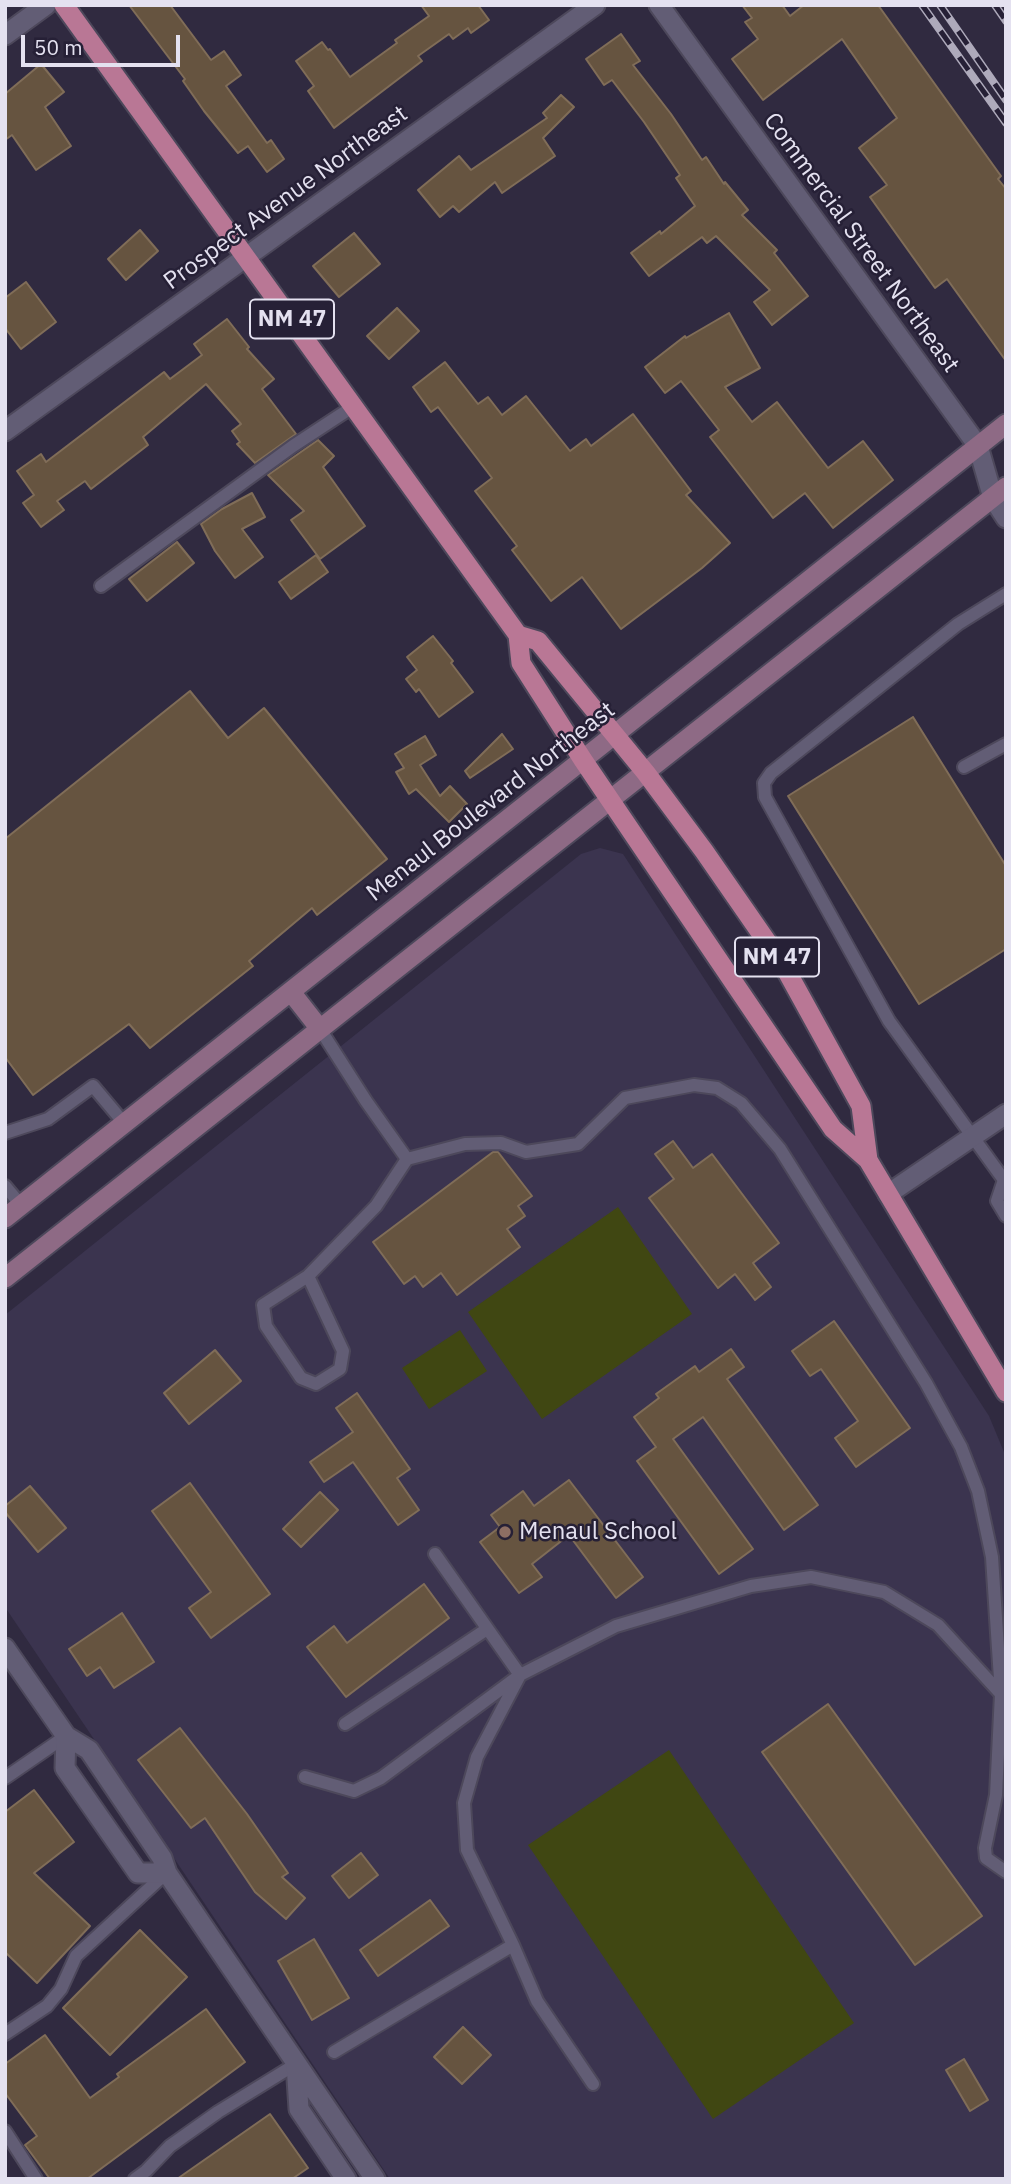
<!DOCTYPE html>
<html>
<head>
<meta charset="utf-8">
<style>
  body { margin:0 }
  #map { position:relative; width:1011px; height:2184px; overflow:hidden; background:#302a40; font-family:"IBM Plex Sans",sans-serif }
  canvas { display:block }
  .frame { position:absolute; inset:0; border:7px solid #e4e1f0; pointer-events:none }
  .scale { position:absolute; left:21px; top:35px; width:159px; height:32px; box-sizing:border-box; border:4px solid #e4e1f0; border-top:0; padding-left:9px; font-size:21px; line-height:24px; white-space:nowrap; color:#e4e1f0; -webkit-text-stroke:5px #262036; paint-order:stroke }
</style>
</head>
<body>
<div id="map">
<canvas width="1011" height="2184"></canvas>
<div class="frame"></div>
<div class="scale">50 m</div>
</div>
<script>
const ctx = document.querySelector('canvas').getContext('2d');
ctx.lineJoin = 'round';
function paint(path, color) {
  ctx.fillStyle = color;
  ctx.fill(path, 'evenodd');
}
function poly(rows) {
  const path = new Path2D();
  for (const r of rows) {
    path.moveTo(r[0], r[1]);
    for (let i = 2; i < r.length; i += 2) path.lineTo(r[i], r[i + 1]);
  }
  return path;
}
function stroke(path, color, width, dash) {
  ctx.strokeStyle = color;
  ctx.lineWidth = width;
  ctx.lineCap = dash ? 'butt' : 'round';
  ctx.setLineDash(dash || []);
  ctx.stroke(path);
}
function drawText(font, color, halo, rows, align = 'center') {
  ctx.font = font + ' "IBM Plex Sans",sans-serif';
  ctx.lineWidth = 5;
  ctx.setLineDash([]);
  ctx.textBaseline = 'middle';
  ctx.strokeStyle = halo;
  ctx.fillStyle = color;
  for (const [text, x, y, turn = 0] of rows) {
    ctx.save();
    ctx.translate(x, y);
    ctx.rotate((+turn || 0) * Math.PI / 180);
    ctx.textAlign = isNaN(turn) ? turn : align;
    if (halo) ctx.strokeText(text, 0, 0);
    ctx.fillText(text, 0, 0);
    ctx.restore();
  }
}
const built = poly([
  [600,848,623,854,989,1416,1006,1457,1006,2179,390,2179,5,1607,5,1315,581,854]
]);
const green = poly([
  [618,1207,692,1314,542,1419,468,1312],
  [460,1330,487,1371,429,1409,402,1368],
  [669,1750,854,2023,713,2119,528,1845]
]);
const building = poly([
  [129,5,170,5,211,60,224,51,241,75,226,86,267,143,271,140,284,159,267,172,248,146,238,153,204,111,183,81,185,79,129,5],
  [421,5,478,5,489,20,471,33,468,28,453,39,449,34,418,56,422,61,334,128,308,91,314,86,296,61,322,42,328,50,330,49,350,77,397,43,395,40,429,16,421,5],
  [742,5,782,5,790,16,804,5,878,5,1001,176,998,179,1006,189,1006,361,947,279,935,288,870,197,887,185,859,148,897,118,842,39,763,100,732,59,758,39,745,22,752,18,742,5],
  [621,34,640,61,633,65,671,114,702,160,706,157,724,184,725,182,748,210,742,215,777,250,774,253,808,296,772,325,754,302,770,290,716,236,707,243,702,237,649,276,631,253,660,231,661,234,695,206,676,178,680,175,644,122,612,80,604,85,586,59,621,34],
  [41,64,64,92,45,107,71,146,36,170,12,135,5,140,5,94,41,64],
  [561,95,574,107,543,138,555,156,502,193,495,182,459,212,453,206,440,217,418,190,459,156,471,170,547,118,543,113,561,95],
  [140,230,158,251,126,280,108,259,140,230],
  [354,233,380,264,339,297,313,266,354,233],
  [26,282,56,322,21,349,5,328,5,298,26,282],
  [397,308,419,331,389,359,367,336,397,308],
  [729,313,760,368,725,387,752,422,777,402,828,468,863,441,893,480,833,528,805,493,773,518,710,437,719,430,681,381,665,393,645,367,685,336,686,338,729,313],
  [227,319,249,347,247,349,274,379,262,389,296,434,255,463,237,444,240,442,232,431,241,424,206,384,143,437,148,445,91,489,85,481,57,501,64,510,41,527,23,503,34,495,17,471,41,454,46,462,164,372,170,379,202,355,194,344,227,319],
  [445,362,478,404,488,397,502,415,526,396,570,451,586,439,591,446,633,414,691,491,686,495,730,543,702,568,621,629,582,577,551,601,512,550,517,546,475,491,492,478,438,407,431,412,413,387,445,362],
  [318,440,334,456,323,467,365,526,320,559,291,520,304,511,268,475,318,440],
  [252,493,265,517,242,529,263,557,235,578,215,551,201,524,222,509,252,493],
  [177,542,194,563,147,601,129,579,177,542],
  [316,555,328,572,291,599,279,582,316,555],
  [433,636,453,661,451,663,473,692,439,717,419,689,416,692,406,679,417,670,407,657,433,636],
  [190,691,228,738,264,708,387,859,317,915,312,908,249,961,253,966,150,1048,129,1024,33,1095,5,1057,5,839,190,691],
  [913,717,1006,866,1006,949,919,1004,788,796,913,717],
  [502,734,513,749,470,778,465,771,502,734],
  [425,736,436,755,420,765,440,796,450,786,467,804,449,822,416,789,409,794,396,772,404,768,395,754,425,736],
  [673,1141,693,1168,712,1154,779,1243,753,1263,771,1287,755,1300,735,1274,718,1288,649,1198,674,1179,655,1154,673,1141],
  [493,1152,498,1152,532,1196,518,1206,525,1216,507,1229,520,1247,457,1295,441,1273,423,1287,415,1276,404,1284,373,1242,493,1152],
  [834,1321,910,1428,856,1467,835,1438,858,1421,821,1369,810,1376,792,1351,834,1321],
  [731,1349,744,1367,727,1379,818,1505,784,1530,703,1417,673,1439,753,1549,719,1574,637,1461,656,1447,634,1417,659,1398,656,1394,695,1366,699,1372,731,1349],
  [215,1350,241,1381,189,1424,164,1393,215,1350],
  [357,1393,410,1469,397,1478,419,1510,398,1525,353,1462,324,1482,310,1462,353,1432,336,1408,357,1393],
  [569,1480,643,1577,616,1598,569,1535,532,1564,542,1577,519,1593,480,1542,500,1527,491,1515,523,1491,534,1506,569,1480],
  [190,1483,270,1594,211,1638,189,1608,211,1592,152,1511,190,1483],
  [30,1486,66,1528,38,1552,5,1512,5,1506,30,1486],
  [320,1492,338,1510,301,1547,283,1529,320,1492],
  [424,1584,449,1618,346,1697,307,1647,334,1626,347,1643,424,1584],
  [122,1613,154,1662,114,1688,100,1667,87,1676,69,1649,122,1613],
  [828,1704,982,1916,915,1965,762,1752,828,1704],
  [180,1728,247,1814,288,1873,282,1877,305,1898,286,1919,255,1892,205,1818,191,1828,138,1760,180,1728],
  [34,1790,74,1842,34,1873,90,1926,37,1983,5,1952,5,1812,34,1790],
  [361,1853,378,1875,349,1898,332,1876,361,1853],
  [430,1900,449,1926,378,1976,360,1950,430,1900],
  [140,1930,187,1977,110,2055,63,2008,140,1930],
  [314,1939,349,1998,312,2020,278,1961,314,1939],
  [206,2009,245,2062,87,2179,50,2179,25,2145,37,2136,5,2093,5,2064,45,2035,90,2098,119,2077,117,2074,206,2009],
  [463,2027,491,2055,462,2084,434,2057,463,2027],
  [964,2059,988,2100,970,2111,946,2070,964,2059],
  [270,2114,308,2168,292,2179,177,2179,270,2114]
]);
const service = poly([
  [101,586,293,446,354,406],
  [1006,594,958,624,771,773,764,783,765,797,889,1021,1004,1180,997,1201,1006,1216],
  [964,767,1006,744],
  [320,1029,366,1101,407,1159,465,1144,501,1143,526,1152,578,1144,625,1098,694,1085,717,1088,741,1103,780,1149,926,1383,961,1447,978,1491,992,1557,1001,1694,996,1795,985,1848,986,1858,1006,1872],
  [5,1133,48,1119,93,1086,124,1123],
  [5,1186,21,1205],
  [308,1276,343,1351,340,1369,316,1384,301,1378,266,1326,263,1305,308,1276,376,1206,407,1159],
  [345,1724,487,1629],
  [305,1777,354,1791,381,1778,520,1675,435,1554],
  [5,1778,66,1736],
  [513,1945,537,2001,593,2084],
  [5,2034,47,2006,61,1989,76,1956,166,1873],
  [334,2052,513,1945,467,1850,464,1803,477,1757,520,1675,616,1626,751,1586,811,1577,884,1592,938,1625,1001,1694],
  [5,2131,36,2179],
  [135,2179,146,2171,170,2146,218,2112,296,2064]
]);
const minor = poly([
  [659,5,978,446,993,498,1006,518],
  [5,35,46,5],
  [5,431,595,5],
  [888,1194,1006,1114],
  [5,1648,66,1736,89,1750,162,1858,167,1873,375,2179],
  [66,1736,65,1768,138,1873,167,1873],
  [296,2064,299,2109,346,2179]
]);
const secondary = poly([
  [291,992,320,1029],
  [5,1218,1006,424],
  [5,1278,1006,487]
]);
const primary = poly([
  [64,5,518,635,521,663,583,760,833,1129,868,1160,1006,1392],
  [518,635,538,641,646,773,704,851,785,968,861,1106,868,1160]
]);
const rail = poly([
  [922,5,1006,123],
  [940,5,1006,100],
  [995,5,1006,21]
]);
const markers = [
  [505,1532,7,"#8d6e63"]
];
const shields = [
  [292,319,84],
  [777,957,84]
];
const shieldNames = [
  ["NM 47",292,319],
  ["NM 47",777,957]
];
const streetNames = [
  ["Prospect Avenue Northeast",286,198,-36],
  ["Commercial Street Northeast",861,243,54],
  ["Menaul Boulevard Northeast",491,802,-38]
];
const poiNames = [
  ["Menaul School",519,1532]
];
paint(built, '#3b344f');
paint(green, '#404712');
paint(building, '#665440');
stroke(building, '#806d58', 2);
stroke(service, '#4d485b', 16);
stroke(minor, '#4d485b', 23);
stroke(secondary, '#4d485b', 23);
stroke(primary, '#4d485b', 23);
stroke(service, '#625d75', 12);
stroke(minor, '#625d75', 19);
stroke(secondary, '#8e6a85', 19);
stroke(primary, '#b97795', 19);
stroke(rail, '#aeaabb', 8);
stroke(rail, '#262036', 5, [16]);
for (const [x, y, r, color] of markers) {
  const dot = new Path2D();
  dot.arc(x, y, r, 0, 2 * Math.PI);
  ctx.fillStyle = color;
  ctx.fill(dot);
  stroke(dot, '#262036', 2.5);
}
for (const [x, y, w] of shields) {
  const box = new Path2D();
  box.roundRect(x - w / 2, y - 19.5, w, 39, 5);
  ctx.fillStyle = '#262036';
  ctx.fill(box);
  stroke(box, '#e4e1f0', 2);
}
drawText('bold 23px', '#e4e1f0', null, shieldNames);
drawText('24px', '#e4e1f0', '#262036', streetNames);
drawText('24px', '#e4e1f0', '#262036', poiNames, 'left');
</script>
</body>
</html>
